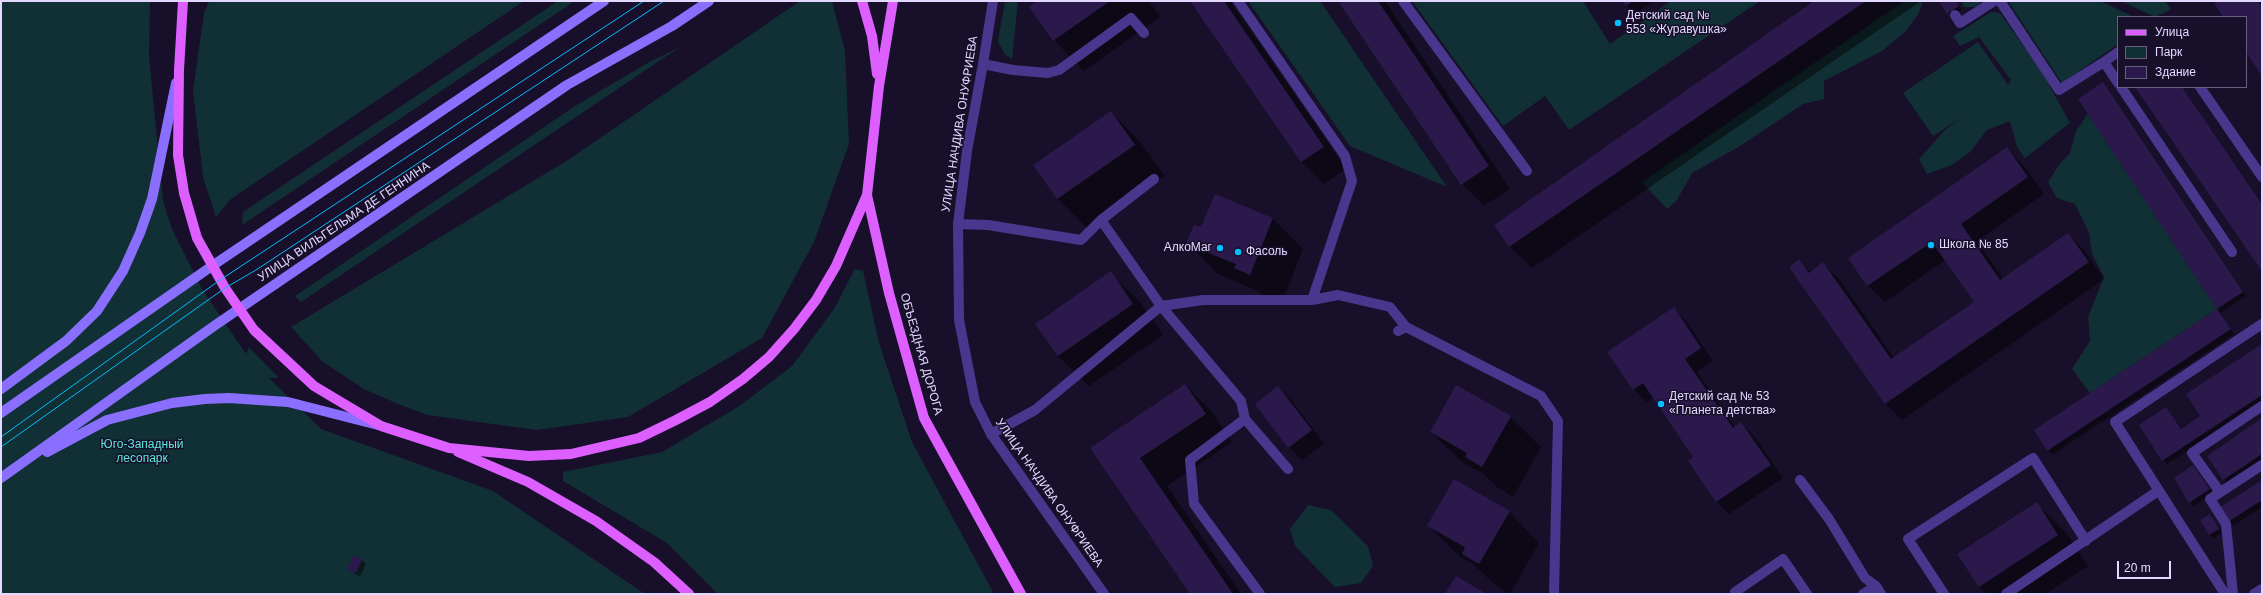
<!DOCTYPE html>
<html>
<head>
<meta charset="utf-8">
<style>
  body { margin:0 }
  #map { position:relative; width:2263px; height:595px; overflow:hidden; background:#180f2a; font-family:Arial,sans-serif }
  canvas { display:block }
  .frame { position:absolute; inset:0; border:2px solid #e3d8ff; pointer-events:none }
  .legend { position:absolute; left:2117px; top:16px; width:130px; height:72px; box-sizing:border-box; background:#180f2a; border:1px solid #695f7f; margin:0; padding:5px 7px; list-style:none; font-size:12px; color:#e3d8ff }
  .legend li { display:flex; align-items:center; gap:8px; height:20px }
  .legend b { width:20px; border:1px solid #695f7f }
  .scale { position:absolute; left:2117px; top:561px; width:54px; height:18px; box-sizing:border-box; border:2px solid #e3d8ff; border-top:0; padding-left:5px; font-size:12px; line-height:14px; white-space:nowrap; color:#e3d8ff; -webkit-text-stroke:3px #180f2a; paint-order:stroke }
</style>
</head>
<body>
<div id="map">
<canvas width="2263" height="595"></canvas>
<div class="frame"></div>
<ul class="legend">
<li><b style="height:5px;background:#dd5fff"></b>Улица</li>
<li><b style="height:11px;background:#113035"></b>Парк</li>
<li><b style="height:11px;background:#2c194c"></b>Здание</li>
</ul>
<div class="scale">20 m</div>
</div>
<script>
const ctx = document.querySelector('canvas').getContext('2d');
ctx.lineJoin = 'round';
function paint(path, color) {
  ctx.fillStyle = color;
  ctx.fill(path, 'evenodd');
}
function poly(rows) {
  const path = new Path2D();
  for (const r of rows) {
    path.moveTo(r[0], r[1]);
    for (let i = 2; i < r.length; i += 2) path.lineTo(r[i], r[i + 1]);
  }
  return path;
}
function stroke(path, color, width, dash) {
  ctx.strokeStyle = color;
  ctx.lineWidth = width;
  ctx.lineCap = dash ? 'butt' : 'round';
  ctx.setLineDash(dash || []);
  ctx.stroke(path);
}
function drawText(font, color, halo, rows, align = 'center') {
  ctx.font = font + ' Arial,sans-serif';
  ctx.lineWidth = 3;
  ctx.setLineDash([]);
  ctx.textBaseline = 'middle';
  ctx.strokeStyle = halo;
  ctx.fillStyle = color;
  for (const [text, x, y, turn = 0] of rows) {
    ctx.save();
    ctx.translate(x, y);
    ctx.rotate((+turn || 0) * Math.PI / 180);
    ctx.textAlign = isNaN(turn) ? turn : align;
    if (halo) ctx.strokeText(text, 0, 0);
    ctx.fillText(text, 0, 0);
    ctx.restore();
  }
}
const green = poly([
  [1,1,150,1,149,57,163,201,172,229,202,289,246,354,249,347,279,378,269,378,321,429,493,491,645,594,1,594],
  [209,1,524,1,231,199,216,217,203,177,193,91,204,13],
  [558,1,575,1,242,225,243,212],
  [800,1,832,1,845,51,849,144,814,242,762,338,628,417,537,430,427,415,398,404,364,389,323,362,291,327,568,160],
  [1005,1,1018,1,1012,59,1005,55,998,41],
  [1248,1,1320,1,1447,187,1350,146],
  [1412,1,1583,1,1610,44,1671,1,1760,1,1569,130,1545,96,1503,126],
  [1904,1,1923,1,1919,13,1905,32,1882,51,1824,81,1824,99,1803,104,1740,146,1692,173,1677,200,1667,209,1642,182],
  [1962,1,1982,1,1976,7,1964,7],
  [2008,1,2100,1,2134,17,2118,17,2118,44,2062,83],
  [2121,1,2165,1,2171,9,2155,17],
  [1991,12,2000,13,2043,74,2070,123,2025,158,2017,147,2010,121,1987,130,1970,152,1952,165,1927,174,1919,159,1945,130,1961,118,1933,136,1903,93,1978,42,2008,85,2011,80,1979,37,1960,46,1953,36],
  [680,47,301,302,295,296,575,106,651,61],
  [2088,114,2217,309,2090,393,2072,369,2090,341,2088,317,2104,277,2092,254,2089,233,2075,204,2057,198,2048,182,2059,165,2070,153,2076,131],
  [855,269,863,271,879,343,912,442,994,594,718,594,667,543,563,481,563,472,662,452,738,407,792,366,834,309],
  [1308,505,1331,510,1368,546,1373,566,1361,583,1335,587,1295,546,1290,529]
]);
const shadow = poly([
  [1039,1,1149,1,1160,17,1084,71,1054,40,1030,7],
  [1191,1,1230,1,1346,169,1324,184,1302,162],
  [1339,1,1385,1,1510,189,1484,206,1462,184],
  [1623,1,1653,1,1635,14],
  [1816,1,1921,1,1532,268,1509,246],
  [1940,1,1956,1,1962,10,1952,17],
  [2214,1,2262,1,2262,74,2246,50,2246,17,2224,17],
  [2103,83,2246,296,2220,313,2234,334,2052,455,2035,431,2219,309,2079,99],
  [2137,87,2182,87,2262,203,2262,269],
  [1111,112,1141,143,1165,176,1088,229,1058,199,1035,165],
  [2007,148,2023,165,2044,194,1977,241,2003,279,2068,234,2084,250,2104,279,1902,420,1886,404,1790,267,1799,261,1811,272,1823,264,1840,280,1894,358,1975,302,1945,260,1885,302,1868,286,1849,259],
  [1216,195,1273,219,1303,249,1281,305,1266,298,1258,291,1218,274,1187,243,1202,229],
  [1110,273,1141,303,1163,335,1089,386,1058,356],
  [1674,309,1686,321,1713,361,1697,372,1735,427,1741,423,1754,436,1783,478,1729,514,1717,502,1689,461,1695,457,1654,397,1647,402,1634,390,1609,353],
  [2262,345,2262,402,2167,464,2163,460,2166,408,2182,430,2202,417],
  [1185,385,1213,413,1232,442,1167,486,1241,594,1191,594,1092,449],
  [1278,387,1291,400,1324,443,1302,460,1289,447],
  [1510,417,1541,447,1513,497,1497,487,1484,474,1462,462,1431,432],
  [2262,420,2262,461,2228,484,2208,456],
  [2193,466,2213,493,2194,506,2190,502],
  [2262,481,2262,507,2233,526,2229,521],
  [2037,504,2067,534,2088,566,2045,594,1987,594,1979,587],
  [1509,512,1539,543,1510,594,1494,584,1473,564,1459,556,1429,526],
  [2209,515,2222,533,2214,538,2210,534],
  [362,560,366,564,360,577,348,569]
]);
const building = poly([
  [1037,1,1110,1,1053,41,1029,7],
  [1190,1,1224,1,1324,147,1301,162],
  [1338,1,1378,1,1489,166,1461,185],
  [1622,1,1633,1,1626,6],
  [1814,1,1866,1,1509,247,1494,225],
  [1939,1,1956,1,1959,6,1947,14],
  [2213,1,2258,1,2262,7,2262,76,2246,52,2246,17,2223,17],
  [2103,82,2243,292,2217,309,2078,99],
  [2135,87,2182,87,2262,204,2262,271],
  [1111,111,1135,145,1057,199,1033,165],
  [2007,147,2028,177,1961,224,2000,280,2068,233,2089,262,1885,404,1789,267,1799,259,1809,273,1823,262,1891,359,1974,302,1932,242,1867,286,1848,258],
  [1215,194,1273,218,1250,275,1234,268,1236,264,1186,244,1194,225,1201,227],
  [1111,271,1133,304,1058,356,1035,324],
  [1674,307,1701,348,1685,359,1733,428,1741,422,1771,465,1716,502,1688,461,1693,457,1643,383,1633,390,1607,352],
  [2217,309,2231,329,2047,451,2034,430],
  [2262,344,2262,395,2162,461,2139,425,2166,407,2181,429,2200,416,2186,394],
  [1185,384,1206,414,1140,458,1233,594,1190,594,1090,448],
  [1456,385,1511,416,1482,467,1465,457,1467,453,1430,432],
  [1278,386,1312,430,1288,448,1255,404],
  [2262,418,2262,454,2223,480,2207,456],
  [2193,465,2210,489,2189,503,2174,478],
  [1454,479,1510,511,1479,564,1462,554,1465,547,1427,526],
  [2262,480,2262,500,2228,522,2219,508],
  [2037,502,2058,535,1979,587,1957,554],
  [2210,514,2219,529,2209,535,2200,520],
  [354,555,362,559,356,573,347,570],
  [1456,576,1487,594,1445,594]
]);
const lane = poly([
  [1403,1,1527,171],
  [2000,1,2059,90,2104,62],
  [1955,15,1960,23,1994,1],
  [2118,52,2104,62,2118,83],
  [983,64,1013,70,1048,73,1059,70,1131,18,1144,33],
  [2121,87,2232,252],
  [2200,87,2262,177],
  [1101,220,1161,306,1241,401,1245,419,1190,460,1194,504,1260,594],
  [958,224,988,225,1081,240,1101,220,1154,179],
  [1312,300,1338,295,1390,307,1406,327],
  [1398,331,1406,327,1541,396,1558,421,1554,594],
  [1245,419,1288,469],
  [991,434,1035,410,1161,306,1203,300,1312,300,1352,181,1345,156,1238,1],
  [1800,480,1829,519,1865,578,1876,586],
  [2220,492,2192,453,2262,406],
  [1736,594,1735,592,1783,559,1807,594],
  [1863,594,1876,586,1881,594],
  [1944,594,1908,539,2033,458,2086,541],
  [2006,594,2158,491],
  [2225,594,2115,422,2262,324],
  [2233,594,2226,524,2210,499,2262,465],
  [2254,594,2262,589]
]);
const street = poly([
  [993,1,983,64,967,151,958,224,959,320,975,402,991,434,1104,594]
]);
const secondary = poly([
  [1,389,66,341,97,311,123,271,140,233,152,199,176,83],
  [1,413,212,266,604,1],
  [47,452,107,420,172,403,205,399,229,398,288,402,378,425],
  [1,478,214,326,567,85,672,26,709,1]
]);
const primary = poly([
  [183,1,179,70,178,155,184,193,197,238,225,288,254,330,314,386,381,426,449,448,529,456,571,454,639,438,676,420,710,402,743,379,769,357,794,329,816,300,836,266,867,195,879,86,893,1],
  [862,1,872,36,877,74],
  [867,195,889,293,924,418,1021,594],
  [458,452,528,482,596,521,654,562,689,594]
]);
const tram = poly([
  [1,437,220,280,644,1],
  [1,447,225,288,256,270,664,1]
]);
const markers = [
  [1618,23,4,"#04bdff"],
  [1931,245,4,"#04bdff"],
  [1220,248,4,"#04bdff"],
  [1238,252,4,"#04bdff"],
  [1661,404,4,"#04bdff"]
];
const poiNames = [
  ["Детский сад №",1626,16],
  ["553 «Журавушка»",1626,30],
  ["Школа № 85",1939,245],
  ["АлкоМаг",1212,248,"right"],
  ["Фасоль",1246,252],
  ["Детский сад № 53",1669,397],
  ["«Планета детства»",1669,411]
];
const streetNames = [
  ["УЛИЦА НАЧДИВА ОНУФРИЕВА",960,124,-81],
  ["УЛИЦА ВИЛЬГЕЛЬМА ДЕ ГЕННИНА",344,222,-34],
  ["ОБЪЕЗДНАЯ ДОРОГА",921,354,74],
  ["УЛИЦА НАЧДИВА ОНУФРИЕВА",1049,493,55]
];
const parkNames = [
  ["Юго-Западный",142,445],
  ["лесопарк",142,459]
];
paint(green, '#113035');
paint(shadow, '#0007');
paint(building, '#2c194c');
stroke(lane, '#48378c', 10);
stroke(street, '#48378c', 10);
stroke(secondary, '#8a6fff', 10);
stroke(primary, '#dd5fff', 10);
stroke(tram, '#04bdff', 1);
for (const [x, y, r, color] of markers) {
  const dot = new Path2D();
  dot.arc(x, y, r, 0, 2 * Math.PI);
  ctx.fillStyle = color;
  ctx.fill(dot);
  stroke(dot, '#180f2a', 1.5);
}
drawText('12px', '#e3d8ff', '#180f2a', poiNames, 'left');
drawText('12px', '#e3d8ff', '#180f2a', streetNames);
drawText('12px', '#5be8dc', '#180f2a', parkNames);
</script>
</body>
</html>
